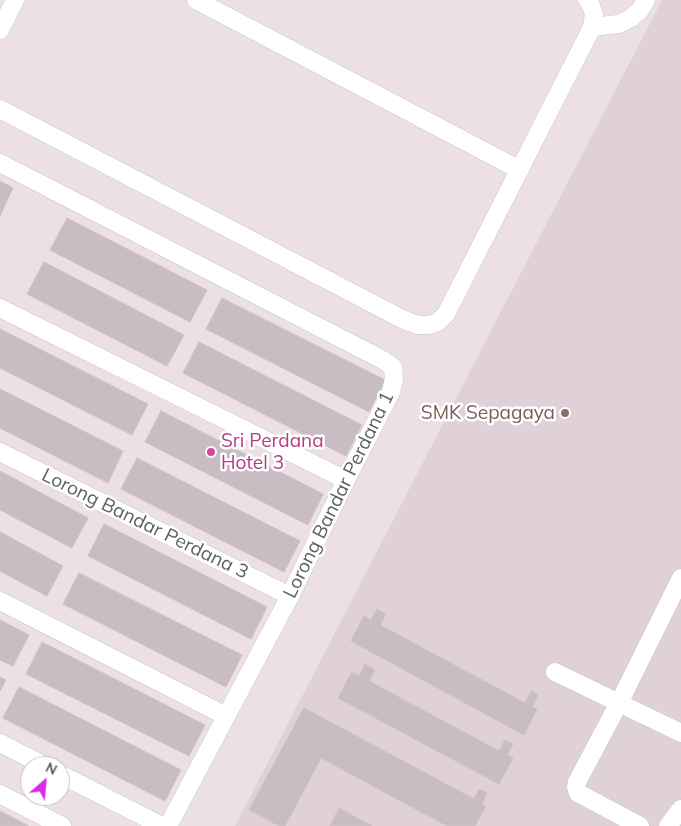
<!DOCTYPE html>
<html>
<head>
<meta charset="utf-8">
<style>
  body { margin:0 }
  #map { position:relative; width:681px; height:826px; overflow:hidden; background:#ede0e5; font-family:Mulish,sans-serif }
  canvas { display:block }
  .north { position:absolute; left:20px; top:756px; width:50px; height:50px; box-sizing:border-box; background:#fff; border:1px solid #bdc0be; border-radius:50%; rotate:27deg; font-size:14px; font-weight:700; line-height:20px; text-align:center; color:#59625d }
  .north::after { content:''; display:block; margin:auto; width:18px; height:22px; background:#dc28eb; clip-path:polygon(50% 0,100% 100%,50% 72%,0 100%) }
</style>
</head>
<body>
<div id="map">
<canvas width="681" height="826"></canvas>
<div class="north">N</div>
</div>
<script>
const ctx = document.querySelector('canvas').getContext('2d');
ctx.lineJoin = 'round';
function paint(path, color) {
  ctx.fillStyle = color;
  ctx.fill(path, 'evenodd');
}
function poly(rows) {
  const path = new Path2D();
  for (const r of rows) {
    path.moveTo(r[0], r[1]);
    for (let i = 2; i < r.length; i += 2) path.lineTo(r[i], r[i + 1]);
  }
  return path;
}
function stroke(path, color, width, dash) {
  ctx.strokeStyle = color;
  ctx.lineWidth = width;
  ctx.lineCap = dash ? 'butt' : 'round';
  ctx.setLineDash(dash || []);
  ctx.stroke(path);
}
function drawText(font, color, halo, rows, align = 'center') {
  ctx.font = font + ' Mulish,sans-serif';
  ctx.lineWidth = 5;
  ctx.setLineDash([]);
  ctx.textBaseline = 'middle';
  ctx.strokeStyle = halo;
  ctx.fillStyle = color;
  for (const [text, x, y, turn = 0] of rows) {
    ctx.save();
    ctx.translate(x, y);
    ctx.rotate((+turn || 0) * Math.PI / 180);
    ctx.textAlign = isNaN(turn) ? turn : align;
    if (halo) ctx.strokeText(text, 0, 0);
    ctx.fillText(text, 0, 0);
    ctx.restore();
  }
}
const education = poly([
  [662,0,681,0,681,826,235,826]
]);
const building = poly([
  [0,181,13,188,0,216,0,181],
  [67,218,207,290,190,322,50,250,67,218],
  [44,262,184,335,167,366,27,294,44,262],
  [222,298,385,380,369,412,206,329,222,298],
  [0,329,148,404,132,435,0,368,0,329],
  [199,342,362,425,346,456,183,373,199,342],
  [0,389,123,451,108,483,0,428,0,389],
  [161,411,323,494,308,525,145,442,161,411],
  [137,458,300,541,284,572,121,489,137,458],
  [0,471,88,518,72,548,0,510,0,471],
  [104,524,267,607,251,639,88,556,104,524],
  [0,532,63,566,47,596,0,571,0,532],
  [79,573,242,655,226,687,63,604,79,573],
  [377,609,386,614,380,625,525,703,531,691,538,695,532,707,537,709,524,735,351,641,364,616,371,620,377,609],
  [0,620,29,635,13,666,0,660,0,620],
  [42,642,205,725,189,756,26,674,42,642],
  [365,664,375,670,369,681,499,751,505,740,513,744,507,755,513,758,499,784,338,698,352,672,359,676,365,664],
  [0,677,6,680,0,691,0,677],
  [19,687,181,770,165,801,3,718,19,687],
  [304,708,474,799,479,789,487,793,482,804,486,806,475,826,447,826,321,758,285,826,279,826,249,810,304,708],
  [339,808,372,826,330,826,339,808],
  [0,811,29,826,0,826,0,811]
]);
const minor = poly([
  [196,0,520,170],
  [592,27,619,24,631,18,640,10,646,0],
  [0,30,15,0],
  [0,109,404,320,418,325,429,325,438,322,446,314,586,39,592,27,594,14,590,3,587,0],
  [0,163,383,360,393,367,394,379,391,392,346,480,290,596,168,826],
  [0,308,346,480],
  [0,452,290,596],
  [681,578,619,703,681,733],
  [0,601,226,716],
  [555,672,619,703,577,782,576,787,578,793,640,826],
  [0,743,45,766],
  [60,774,162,826],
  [0,794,62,826],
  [668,826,681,809]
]);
const markers = [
  [565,413,5,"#8d6e63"],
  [211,452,5,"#d1479c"]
];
const educationNames = [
  ["SMK Sepagaya",555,413]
];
const hotelNames = [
  ["Sri Perdana",221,441],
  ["Hotel 3",221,463]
];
const streetNames = [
  ["Lorong Bandar Perdana 1",339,495,-64],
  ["Lorong Bandar Perdana 3",145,524,26]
];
paint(education, '#dfd1d7');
paint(building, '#c7bdc2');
stroke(building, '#d1bfc7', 1);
stroke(minor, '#c4ccc8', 19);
stroke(minor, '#fff', 18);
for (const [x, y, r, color] of markers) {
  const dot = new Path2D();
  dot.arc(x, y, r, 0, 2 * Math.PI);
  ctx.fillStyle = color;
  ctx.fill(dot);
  stroke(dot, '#fff', 2);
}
drawText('19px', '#785e54', '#fff', educationNames, 'right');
drawText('19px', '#b23c85', '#fff', hotelNames, 'left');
drawText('19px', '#59625d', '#fff', streetNames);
</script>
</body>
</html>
